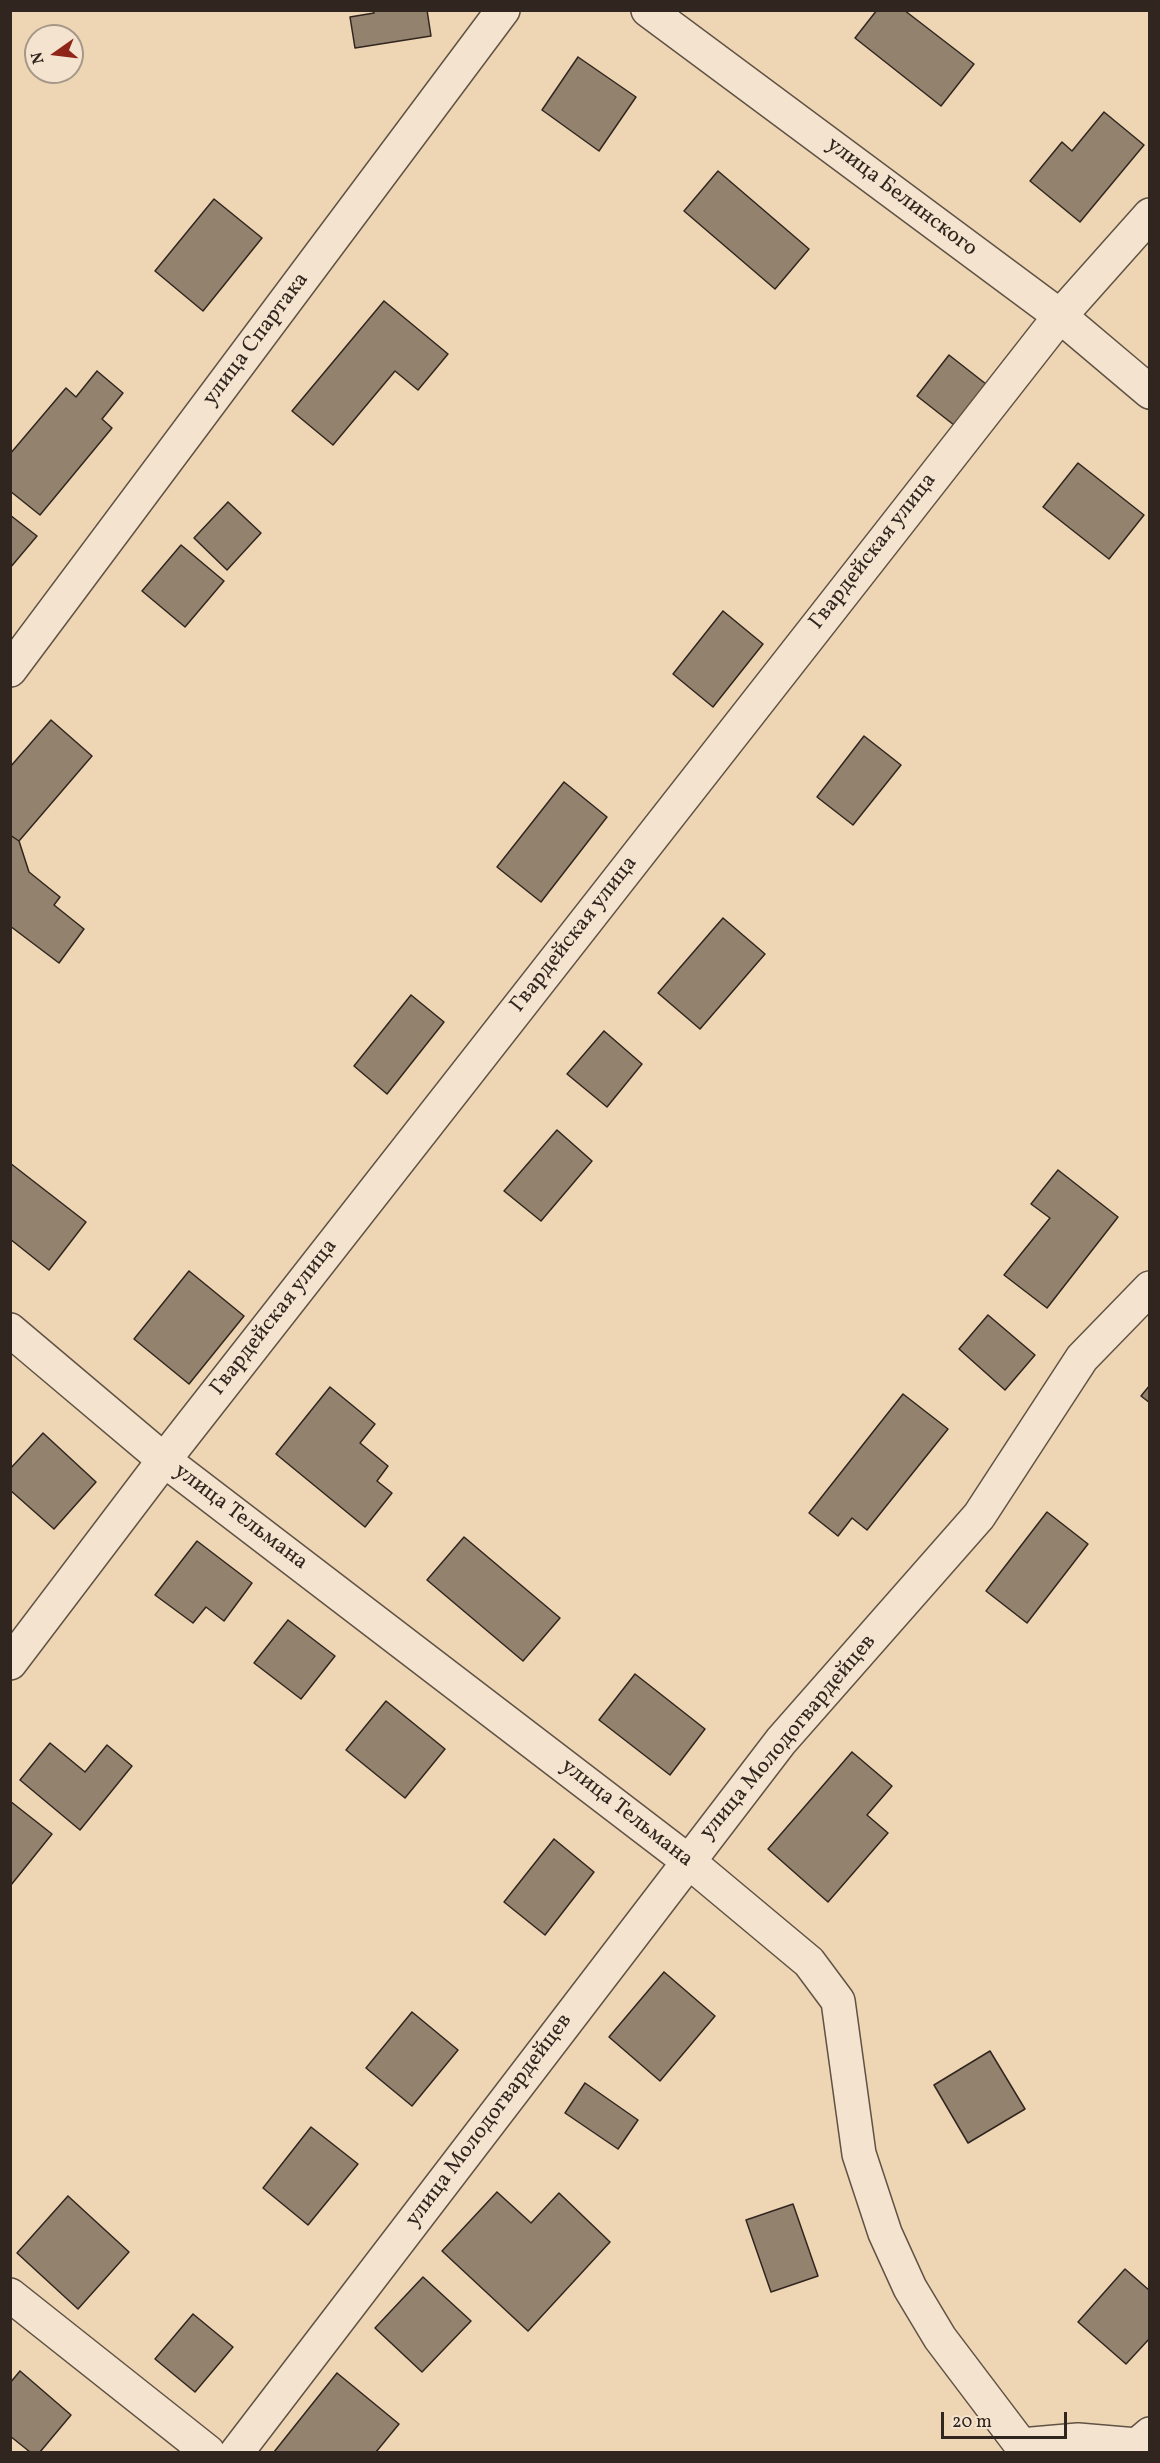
<!DOCTYPE html>
<html>
<head>
<meta charset="utf-8">
<style>
  body { margin:0 }
  #map { position:relative; width:1160px; height:2463px; overflow:hidden; background:#eed6b5; font-family:Vollkorn,serif }
  canvas { display:block }
  .frame { position:absolute; inset:0; border:12px solid #31261f; pointer-events:none }
  .north { position:absolute; left:24px; top:24px; width:60px; height:60px; box-sizing:border-box; background:#f4e4cf; border:2px solid #a69889; border-radius:50%; rotate:256deg; font-size:16px; font-weight:700; line-height:24px; text-align:center; color:#31261f }
  .north::after { content:''; display:block; margin:auto; width:21px; height:27px; background:#8f2418; clip-path:polygon(50% 0,100% 100%,50% 72%,0 100%) }
  .scale { position:absolute; left:941px; top:2412px; width:126px; height:27px; box-sizing:border-box; border:3px solid #31261f; border-top:0; padding-left:8px; font-size:18px; line-height:21px; white-space:nowrap; color:#31261f; -webkit-text-stroke:4px #f4e4cf; paint-order:stroke }
</style>
</head>
<body>
<div id="map">
<canvas width="1160" height="2463"></canvas>
<div class="frame"></div>
<div class="north">N</div>
<div class="scale">20 m</div>
</div>
<script>
const ctx = document.querySelector('canvas').getContext('2d');
ctx.lineJoin = 'round';
function paint(path, color) {
  ctx.fillStyle = color;
  ctx.fill(path, 'evenodd');
}
function poly(rows) {
  const path = new Path2D();
  for (const r of rows) {
    path.moveTo(r[0], r[1]);
    for (let i = 2; i < r.length; i += 2) path.lineTo(r[i], r[i + 1]);
  }
  return path;
}
function stroke(path, color, width, dash) {
  ctx.strokeStyle = color;
  ctx.lineWidth = width;
  ctx.lineCap = dash ? 'butt' : 'round';
  ctx.setLineDash(dash || []);
  ctx.stroke(path);
}
function drawText(font, color, halo, rows, align = 'center') {
  ctx.font = font + ' Vollkorn,serif';
  ctx.lineWidth = 5;
  ctx.setLineDash([]);
  ctx.textBaseline = 'middle';
  ctx.strokeStyle = halo;
  ctx.fillStyle = color;
  for (const [text, x, y, turn = 0] of rows) {
    ctx.save();
    ctx.translate(x, y);
    ctx.rotate((+turn || 0) * Math.PI / 180);
    ctx.textAlign = isNaN(turn) ? turn : align;
    if (halo) ctx.strokeText(text, 0, 0);
    ctx.fillText(text, 0, 0);
    ctx.restore();
  }
}
const building = poly([
  [373,10,427,10,431,36,355,48,350,17,374,13,373,10],
  [877,10,904,10,974,64,941,106,855,38,877,10],
  [578,57,636,97,599,151,542,110,578,57],
  [1104,112,1144,145,1080,222,1030,181,1062,142,1072,151,1104,112],
  [718,171,809,249,775,289,684,211,718,171],
  [214,199,262,238,203,311,155,271,214,199],
  [384,301,448,354,418,390,395,371,333,445,292,411,384,301],
  [949,355,1000,395,968,436,917,396,949,355],
  [97,371,123,393,102,419,112,428,40,515,10,491,10,454,66,388,76,397,97,371],
  [1078,463,1144,515,1109,559,1043,507,1078,463],
  [228,502,261,533,227,570,194,538,228,502],
  [10,515,37,536,10,568,10,515],
  [181,545,224,581,185,627,142,591,181,545],
  [723,611,763,644,713,707,673,674,723,611],
  [51,720,92,756,19,841,10,835,10,767,51,720],
  [864,736,901,765,853,825,817,797,864,736],
  [564,782,607,817,541,902,497,867,564,782],
  [10,835,19,841,29,872,60,897,54,905,84,929,59,963,10,926,10,835],
  [723,918,765,954,700,1029,658,993,723,918],
  [411,995,444,1022,387,1094,354,1066,411,995],
  [604,1031,642,1064,607,1107,567,1074,604,1031],
  [557,1130,592,1161,541,1221,504,1191,557,1130],
  [10,1163,86,1222,49,1270,10,1239,10,1163],
  [1058,1170,1118,1217,1047,1308,1004,1275,1050,1218,1031,1204,1058,1170],
  [189,1271,244,1316,189,1384,134,1339,189,1271],
  [988,1315,1035,1355,1005,1390,959,1349,988,1315],
  [1150,1385,1150,1403,1141,1396,1150,1385],
  [330,1387,375,1424,360,1443,388,1466,377,1481,392,1493,365,1527,276,1454,330,1387],
  [903,1394,948,1429,867,1530,852,1518,838,1536,809,1513,903,1394],
  [43,1433,96,1482,54,1529,10,1490,10,1469,43,1433],
  [1047,1512,1088,1544,1027,1623,986,1591,1047,1512],
  [464,1537,560,1618,523,1661,427,1580,464,1537],
  [197,1541,252,1583,224,1621,206,1607,193,1623,155,1595,197,1541],
  [288,1620,335,1656,301,1699,254,1663,288,1620],
  [635,1674,705,1729,670,1775,599,1720,635,1674],
  [386,1701,445,1749,405,1798,346,1750,386,1701],
  [50,1743,85,1772,107,1745,132,1766,80,1830,20,1780,50,1743],
  [852,1752,892,1786,867,1815,888,1833,828,1902,768,1849,852,1752],
  [10,1801,52,1834,11,1885,10,1885,10,1801],
  [554,1839,594,1872,545,1935,504,1902,554,1839],
  [664,1972,715,2016,660,2081,609,2037,664,1972],
  [412,2012,458,2050,412,2106,366,2068,412,2012],
  [990,2051,1025,2109,968,2143,934,2085,990,2051],
  [585,2083,638,2120,618,2149,565,2113,585,2083],
  [311,2127,358,2164,308,2225,263,2188,311,2127],
  [497,2192,531,2223,559,2193,610,2242,528,2331,442,2251,497,2192],
  [68,2196,129,2252,78,2309,17,2253,68,2196],
  [793,2204,818,2276,771,2292,746,2220,793,2204],
  [1125,2269,1150,2291,1150,2338,1126,2364,1078,2322,1125,2269],
  [423,2277,471,2321,422,2372,375,2328,423,2277],
  [193,2314,233,2347,195,2392,155,2359,193,2314],
  [20,2371,71,2415,40,2452,30,2452,10,2436,10,2383,20,2371],
  [337,2373,399,2424,376,2452,274,2452,337,2373]
]);
const minor = poly([
  [648,10,1060,316,1150,392],
  [10,670,503,10],
  [10,1330,164,1460,688,1861,809,1962,838,2001,859,2154,885,2233,910,2288,940,2338,1021,2445,1023,2452],
  [10,1663,164,1460,1060,316,1150,215],
  [10,2295,208,2452],
  [1021,2445,1078,2440,1137,2445,1150,2434],
  [237,2452,781,1741,979,1516,1082,1358,1150,1288]
]);
const streetNames = [
  ["улица Белинского",901,198,37],
  ["улица Спартака",257,340,-53],
  ["Гвардейская улица",874,552,-52],
  ["Гвардейская улица",575,935,-52],
  ["Гвардейская улица",275,1318,-52],
  ["улица Тельмана",240,1518,37],
  ["улица Молодогвардейцев",789,1738,-50],
  ["улица Тельмана",626,1814,38],
  ["улица Молодогвардейцев",490,2121,-53]
];
paint(building, '#93826d');
stroke(building, '#31261f', 1.5);
stroke(minor, '#605244', 36);
stroke(minor, '#f4e4cf', 33);
drawText('22px', '#31261f', '#f4e4cf', streetNames);
</script>
</body>
</html>
